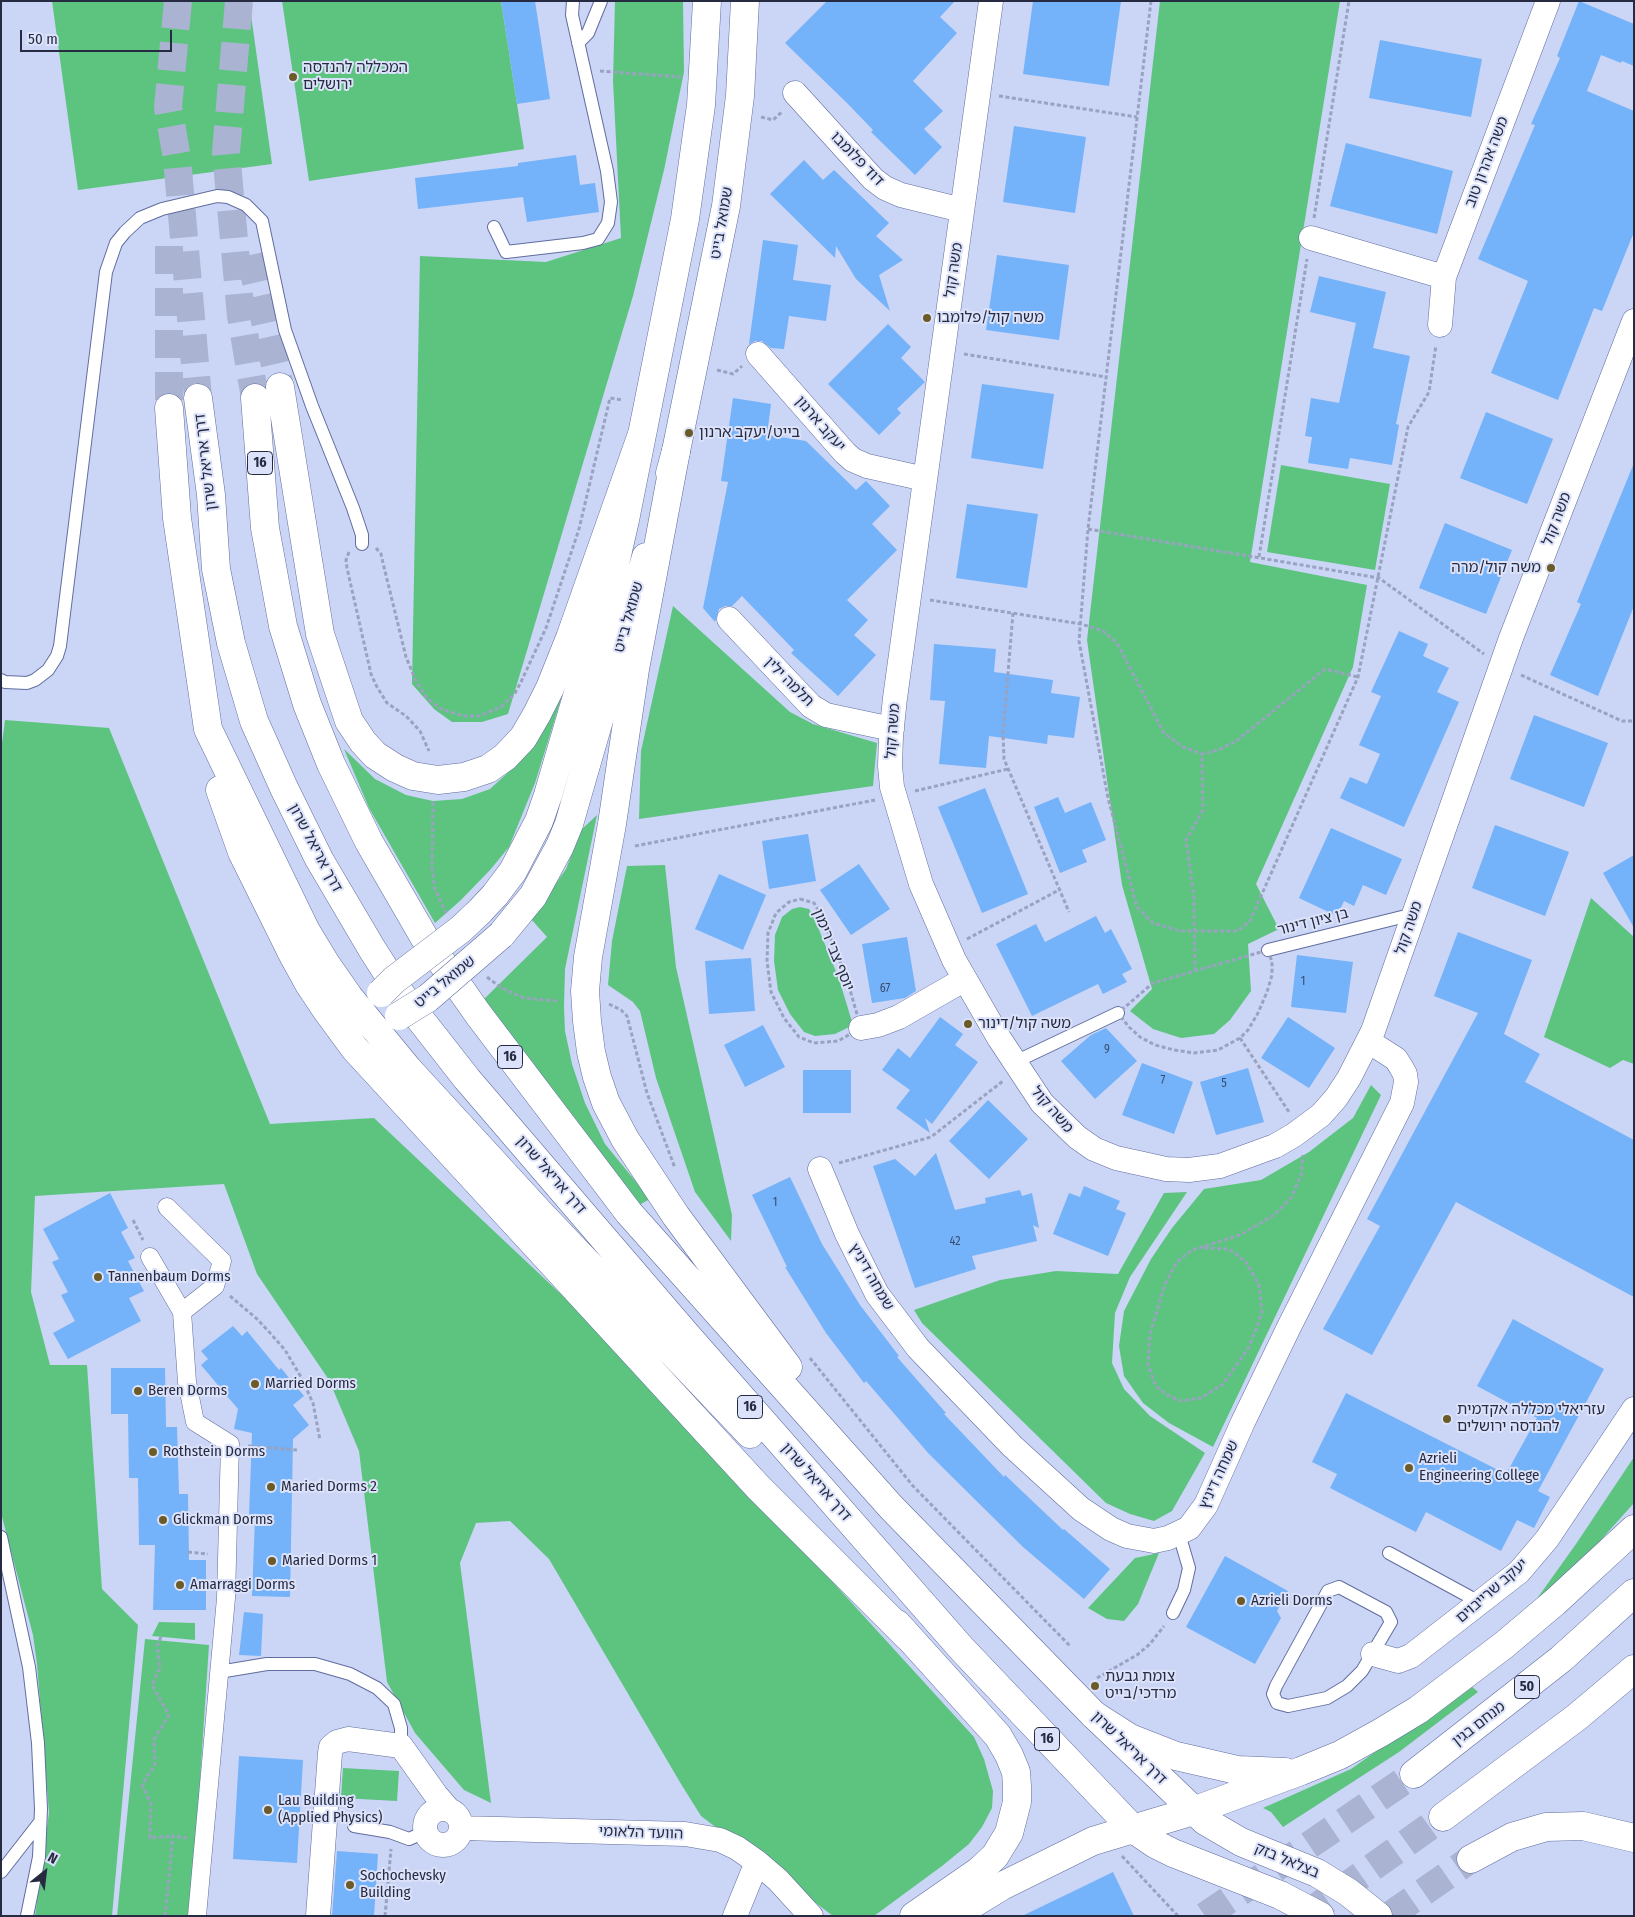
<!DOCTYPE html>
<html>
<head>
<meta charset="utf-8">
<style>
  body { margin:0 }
  #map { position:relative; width:1635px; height:1917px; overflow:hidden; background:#cbd5f6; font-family:"Fira Sans Condensed",sans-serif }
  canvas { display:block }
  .frame { position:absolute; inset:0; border:2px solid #262b41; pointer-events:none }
  .north { position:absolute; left:20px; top:1847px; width:50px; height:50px; -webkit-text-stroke:4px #dbe2f9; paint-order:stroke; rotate:29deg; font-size:14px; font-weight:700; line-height:20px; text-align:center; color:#262b41 }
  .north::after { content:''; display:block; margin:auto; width:18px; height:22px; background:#262b41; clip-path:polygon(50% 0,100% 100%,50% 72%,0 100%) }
  .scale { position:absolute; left:20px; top:30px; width:152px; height:22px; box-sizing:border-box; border:2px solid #262b41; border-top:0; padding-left:6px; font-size:15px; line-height:18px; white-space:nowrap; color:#262b41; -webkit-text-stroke:4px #dbe2f9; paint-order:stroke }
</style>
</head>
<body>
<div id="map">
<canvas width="1635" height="1917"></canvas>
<div class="frame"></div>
<div class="north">N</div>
<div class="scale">50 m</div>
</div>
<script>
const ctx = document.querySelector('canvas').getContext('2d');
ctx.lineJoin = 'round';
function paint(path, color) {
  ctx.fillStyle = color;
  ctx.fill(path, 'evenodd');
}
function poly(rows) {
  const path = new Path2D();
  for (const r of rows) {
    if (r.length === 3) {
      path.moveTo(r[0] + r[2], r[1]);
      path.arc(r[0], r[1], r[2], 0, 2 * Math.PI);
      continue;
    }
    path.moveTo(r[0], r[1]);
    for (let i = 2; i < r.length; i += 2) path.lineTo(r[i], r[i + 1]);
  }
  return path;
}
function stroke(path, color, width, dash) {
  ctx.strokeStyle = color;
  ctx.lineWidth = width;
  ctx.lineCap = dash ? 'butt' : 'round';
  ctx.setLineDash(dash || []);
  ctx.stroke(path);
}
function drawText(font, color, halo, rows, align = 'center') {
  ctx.font = font + ' "Fira Sans Condensed","Noto Sans Hebrew",sans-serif';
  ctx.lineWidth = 4;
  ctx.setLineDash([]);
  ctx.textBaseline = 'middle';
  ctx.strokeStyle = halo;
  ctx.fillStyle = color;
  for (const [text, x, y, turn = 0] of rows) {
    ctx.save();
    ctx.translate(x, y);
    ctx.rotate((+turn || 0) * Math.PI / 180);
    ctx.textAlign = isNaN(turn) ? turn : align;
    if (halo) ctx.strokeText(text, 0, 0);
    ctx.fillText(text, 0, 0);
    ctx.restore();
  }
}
const green = poly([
  [52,1,249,1,272,164,78,190],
  [282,1,501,1,524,149,309,181],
  [615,1,683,1,684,72,664,170,633,296,508,714,482,722,452,722,434,709,412,684,420,256,546,262,621,238,613,81],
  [1160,1,1340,1,1250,562,1367,585,1353,667,1256,884,1279,929,1248,944,1251,991,1230,1020,1214,1034,1181,1038,1153,1029,1130,1011,1152,989,1122,885,1087,640],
  [1281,465,1390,484,1375,570,1267,552],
  [673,606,790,712,813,724,877,743,873,786,639,819,641,751],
  [562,696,535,783,509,847,490,870,461,900,435,923,369,808,344,749,375,779,406,795,433,801,462,799,490,789,514,767,534,745],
  [5,720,109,728,270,1124,374,1118,566,1299,798,1544,974,1737,984,1759,993,1791,992,1808,982,1827,969,1844,942,1866,874,1916,833,1916,701,1816,681,1784,549,1559,510,1521,476,1523,460,1563,491,1803,464,1790,415,1733,387,1682,359,1451,329,1380,257,1274,224,1184,35,1196,31,1292,50,1365,87,1365,102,1589,138,1625,112,1916,35,1916,49,1813,37,1664,33,1635,1,1513,1,751],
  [597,815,565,969,564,1007,565,1031,572,1064,585,1103,605,1144,650,1199,639,1205,482,1001,547,937,531,919,566,869,581,830],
  [665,865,676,967,732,1215,731,1241,695,1192,656,1078,640,1011,633,1002,608,985,612,941,627,866],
  [1591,898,1634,937,1634,1064,1623,1060,1610,1068,1544,1037],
  [800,907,809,909,815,920,839,979,853,1025,835,1034,815,1036,804,1032,790,1014,778,990,774,961,775,935,782,917,792,909],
  [1371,1085,1381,1095,1213,1447,1169,1423,1143,1403,1124,1376,1119,1346,1124,1311,1151,1259,1172,1228,1204,1189,1261,1180,1309,1152,1353,1118],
  [1187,1192,1130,1277,1115,1313,1112,1363,1124,1389,1150,1416,1205,1453,1172,1511,1154,1521,1130,1514,1106,1503,922,1323,914,1310,1000,1280,1056,1271,1118,1274,1164,1193],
  [1634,1457,1634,1503,1573,1571,1526,1614,1576,1544],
  [1159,1553,1138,1604,1124,1621,1107,1619,1088,1608,1135,1558],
  [159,1622,195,1623,195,1640,152,1636],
  [145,1639,209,1645,191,1916,117,1916],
  [1470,1685,1478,1692,1399,1752,1283,1827,1271,1812,1263,1808,1351,1769],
  [343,1768,399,1771,397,1801,341,1798]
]);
const building = poly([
  [501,1,535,1,550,99,517,104],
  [827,1,955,1,940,17,957,33,913,81,943,111,924,129,942,147,915,175,871,132,873,130,847,103,785,43],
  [1033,1,1121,1,1109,86,1023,74],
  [1579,1,1634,24,1634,66,1622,61,1621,63,1601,55,1587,91,1634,111,1634,232,1602,311,1594,308,1558,400,1491,373,1528,281,1478,259,1535,125,1531,124,1560,58,1557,56],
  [1380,40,1482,59,1471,117,1369,98],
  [1014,126,1086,137,1075,213,1003,202],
  [1346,143,1453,171,1437,234,1330,206],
  [576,155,580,185,595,183,599,212,527,222,523,197,418,209,415,178,518,166,518,163],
  [804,160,823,180,834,170,889,223,876,236,903,260,879,275,890,311,856,279,836,246,835,258,770,194],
  [763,240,798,245,793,280,831,285,826,321,789,316,784,349,771,348,762,341,755,341,749,344],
  [997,255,1069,265,1059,340,986,330],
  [1319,276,1386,292,1373,348,1410,356,1396,424,1399,425,1392,465,1350,458,1348,469,1308,463,1312,437,1305,436,1311,398,1339,403,1356,323,1310,312],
  [888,324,911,347,901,358,925,382,897,409,901,413,879,435,828,384],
  [982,384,1054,394,1043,469,971,458],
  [733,398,771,404,767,435,806,441,856,490,866,481,890,506,872,524,897,550,847,600,868,620,854,635,876,655,838,696,791,653,794,650,742,596,732,606,725,606,719,609,715,622,703,608,728,482,721,481],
  [1486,412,1553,439,1527,504,1460,478],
  [1634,463,1634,606,1598,696,1550,675,1581,604,1577,602],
  [967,504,1038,514,1027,588,956,578],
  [1445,523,1512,550,1486,614,1419,588],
  [1399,631,1428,644,1423,656,1449,668,1437,692,1459,702,1404,827,1340,798,1350,777,1367,784,1380,754,1359,745,1381,696,1371,692],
  [934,644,996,649,994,672,1053,680,1051,693,1080,697,1074,738,1048,735,1047,744,989,736,986,768,939,764,945,701,930,700],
  [1534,715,1608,743,1584,807,1510,779],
  [985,788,1028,894,982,913,938,807],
  [1058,797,1065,813,1091,802,1106,840,1082,850,1087,862,1060,873,1034,807],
  [1495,825,1569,852,1545,916,1472,888],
  [1331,828,1402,859,1386,895,1363,885,1354,906,1344,901,1337,916,1299,898],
  [808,834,816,881,769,889,762,841],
  [1634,855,1634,928,1603,873],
  [859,864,890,909,851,935,820,890],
  [719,874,766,895,743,950,695,929],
  [1096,916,1105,933,1111,929,1132,969,1122,974,1127,982,1103,994,1098,984,1032,1016,996,944,1036,924,1045,942],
  [1458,932,1532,960,1504,1034,1540,1054,1525,1082,1634,1140,1634,1297,1456,1202,1372,1355,1323,1329,1380,1226,1367,1219,1478,1013,1434,996],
  [907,937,916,991,905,998,872,1003,862,944],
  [1297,955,1353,962,1346,1013,1291,1007],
  [751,958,755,1011,709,1014,705,961],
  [940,1017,963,1034,955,1045,978,1062,932,1124,925,1118,930,1133,896,1108,910,1090,882,1070,898,1048,910,1058],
  [1288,1017,1335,1048,1309,1088,1261,1058],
  [763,1025,785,1067,745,1087,724,1045],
  [1106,1028,1137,1061,1095,1099,1061,1061,1091,1035],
  [1142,1063,1193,1082,1174,1134,1122,1115],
  [1248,1068,1264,1122,1216,1135,1200,1082],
  [803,1070,851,1070,851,1113,803,1113],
  [988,1100,1028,1139,989,1179,949,1141],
  [936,1153,955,1210,986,1203,985,1198,1020,1190,1022,1196,1032,1193,1039,1228,1033,1225,1037,1241,972,1256,976,1269,915,1288,873,1166,895,1159,915,1176],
  [790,1177,822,1244,860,1305,899,1356,897,1357,946,1413,944,1414,1004,1477,1005,1475,1063,1530,1064,1529,1110,1569,1084,1599,1023,1547,929,1454,866,1381,864,1383,826,1333,785,1267,787,1267,752,1195],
  [1084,1186,1120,1201,1116,1209,1126,1213,1108,1256,1053,1234,1069,1193,1080,1197],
  [110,1193,128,1228,121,1232,135,1258,128,1261,144,1291,129,1298,141,1321,68,1359,53,1333,75,1321,61,1295,68,1292,52,1262,59,1259,43,1229],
  [1513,1319,1604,1369,1538,1491,1550,1497,1534,1528,1517,1520,1501,1551,1426,1512,1416,1532,1330,1488,1337,1474,1312,1462,1346,1393,1506,1474,1537,1418,1477,1386],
  [233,1326,242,1336,247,1331,279,1370,281,1368,304,1396,293,1405,309,1425,293,1439,290,1597,252,1596,255,1517,249,1517,252,1433,234,1429,238,1409,201,1365,208,1359,201,1351],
  [111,1368,165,1368,166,1427,177,1427,179,1494,188,1494,189,1560,206,1560,206,1610,153,1610,155,1545,139,1545,138,1478,129,1478,128,1414,111,1414],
  [1225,1556,1288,1591,1277,1611,1281,1618,1255,1664,1186,1627],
  [244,1612,263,1614,261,1656,239,1655],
  [239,1756,303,1760,297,1863,233,1859],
  [337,1851,378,1854,374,1916,332,1916],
  [1113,1872,1134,1916,1022,1916,1078,1889]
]);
const trunkTunnel = poly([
  [178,1,168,107,177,158,198,398],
  [239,1,226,152,241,316,255,398],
  [169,246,169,408],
  [250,255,280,387]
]);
const motorwayTunnel = poly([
  [1205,1916,1414,1774],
  [1304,1916,1443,1817],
  [1389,1916,1471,1859]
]);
const path = poly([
  [1151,1,1088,529,1079,641,1108,798,1137,907,1153,923,1180,931,1238,931,1250,921,1358,677,1408,427,1429,392,1436,345],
  [600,71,681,77],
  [999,96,1137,117],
  [761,117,773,120,783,111],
  [1314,218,1349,1],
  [964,354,1106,377],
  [717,370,733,374,742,366],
  [1088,529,1379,578,1484,654],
  [376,548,381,554,383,563,406,657,416,681,427,698,441,709,463,716,479,716,501,707,515,693,521,682,546,628,579,529,610,398,623,400],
  [349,552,346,560,347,568,371,674,377,687,387,703,406,716,420,731,429,751],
  [1259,557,1307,259],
  [930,600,1081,624,1103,631,1117,643,1164,733,1183,747,1202,754,1218,750,1235,742,1325,669,1358,677],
  [1013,613,1003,733,1004,759,1069,912],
  [1521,675,1622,721,1634,721],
  [915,791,1008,769],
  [433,802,432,868,435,889,446,913],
  [635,846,875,800],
  [800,899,814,903,822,917,846,976,861,1028,838,1041,814,1043,799,1037,784,1018,771,992,767,961,768,933,776,913,789,902,800,899],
  [967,939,1059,890],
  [1268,950,1272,962,1272,975,1267,992,1258,1013,1248,1030,1240,1038,1218,1050,1194,1053,1174,1050,1155,1045,1140,1037,1129,1027,1118,1013,1153,983,1268,950],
  [1195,971,1194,899,1186,840,1203,810,1202,754],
  [487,977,500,987,524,998,558,1001],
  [609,1004,621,1010,627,1016,647,1093,675,1168],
  [1240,1038,1289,1112],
  [839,1163,931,1137,1003,1081],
  [133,1220,143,1240],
  [1204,1248,1229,1249,1246,1262,1259,1285,1262,1313,1249,1347,1223,1384,1201,1398,1181,1401,1167,1395,1156,1386,1148,1365,1150,1334,1165,1284,1177,1262,1192,1250,1240,1235,1274,1215,1291,1198,1301,1176,1303,1155],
  [230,1296,257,1319,271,1334,285,1350,301,1377,313,1403,320,1440],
  [810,1358,913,1486,1071,1647],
  [248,1446,297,1450],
  [188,1552,208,1554],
  [161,1637,157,1646,160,1668,152,1685,169,1715,154,1739,155,1764,142,1785,151,1804,150,1838,173,1836],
  [1097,1678,1137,1655,1150,1644,1164,1626],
  [1122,1856,1178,1916],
  [165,1916,173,1836,187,1838],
  [385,1916,391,1849]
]);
const service = poly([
  [578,43,588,33,601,1],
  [494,227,506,252,583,243,598,239,608,223,611,202,607,171,572,15,573,1],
  [1,680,5,682,27,683,35,680,48,670,57,656,60,646,106,272,116,243,125,232,140,218,162,209,217,196,228,197,246,205,262,221,285,330,312,406,353,508,362,535,362,544],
  [1268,950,1414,914],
  [1015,1062,1118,1013],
  [1,1537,29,1667,38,1743,41,1809,39,1857,27,1916],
  [1389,1553,1481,1603],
  [1339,1587,1386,1612,1391,1622,1362,1671,1347,1686,1327,1698,1288,1706,1277,1703,1273,1694,1276,1686,1328,1591,1339,1587],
  [1173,1613,1184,1590,1189,1568,1179,1534],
  [219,1672,267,1664,315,1664,350,1674,377,1688,394,1704,401,1728,401,1746],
  [354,1826,390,1832,409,1839,425,1832],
  [1,1872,40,1822]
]);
const pedestrian = poly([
  [167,1207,222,1261,215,1286,182,1312,187,1382,195,1422,230,1444,226,1598,197,1916],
  [150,1257,182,1312]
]);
const minor = poly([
  [991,1,895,698,891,736,890,766,892,787,921,884,954,960,999,1038,1042,1103,1077,1137,1094,1149,1116,1158,1166,1169,1189,1170,1220,1166,1275,1146,1294,1135,1321,1115,1336,1098,1349,1078,1373,1031,1511,638,1634,321],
  [795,93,873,179,885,188,901,195,962,210],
  [1311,238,1444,277],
  [1440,325,1444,277,1548,1],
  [758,354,845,453,853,460,867,466,925,479],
  [729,619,811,706,826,715,892,729],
  [861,1028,878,1025,899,1017,965,979],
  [820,1169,847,1234,877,1294,918,1348,1012,1446,1081,1509,1111,1529,1127,1536,1154,1541,1168,1538,1189,1528,1206,1505,1243,1422,1289,1327,1402,1103,1406,1082,1405,1074,1401,1067,1396,1059,1368,1041],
  [1373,1654,1398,1661,1411,1656,1519,1572,1547,1539,1634,1409],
  [443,1827,18],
  [461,1828,685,1834,720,1840,737,1848,757,1862,735,1916],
  [757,1862,778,1880,811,1916],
  [318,1916,330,1753,331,1747,337,1742,348,1739,401,1746,436,1795,449,1810]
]);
const tertiary = poly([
  [670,473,676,451,726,206,740,96,745,1],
  [479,912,495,895,513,871,539,821,548,795,612,577,625,520,685,219,701,105,707,1],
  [501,935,533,896,560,846,569,824,646,557]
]);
const trunk = poly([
  [280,387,320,634,349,721,363,742,375,755,395,768,413,776,438,780,464,777,488,769,505,757,523,738,537,714,550,688,570,638,641,437],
  [198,398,211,495,216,569,231,643,254,721,284,788,319,859,372,949,402,996,467,1079,684,1332,962,1649,1133,1829,1155,1844,1173,1853,1280,1895,1320,1916],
  [255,398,265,528,283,626,307,704,331,764,369,842,424,937,478,1014,629,1213,891,1507,1094,1715,1205,1821,1241,1842,1317,1873,1348,1892,1378,1916],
  [169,408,177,518,208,729,306,931,326,964,349,997,408,1069,540,1213,750,1434],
  [676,451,635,669,612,824,588,957,585,991,587,1021,591,1052,597,1077,606,1103,625,1139,676,1216,788,1367],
  [220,790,242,852,292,953,309,984,327,1011,355,1049,758,1487,908,1637],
  [897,1624,998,1736,1009,1755,1016,1772,1017,1786,1017,1802,1009,1833,995,1856,979,1871,914,1916]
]);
const motorway = poly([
  [1094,1715,1130,1738,1176,1756,1237,1770,1285,1772],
  [1414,1774,1561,1659,1634,1593],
  [1443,1817,1577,1717,1634,1669],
  [1471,1859,1512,1837,1546,1827,1583,1826,1634,1838],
  [953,1916,1002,1886,1093,1841,1193,1811,1301,1771,1340,1755,1380,1733,1418,1710,1504,1645,1555,1602,1634,1529]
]);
const tertiaryBridge = poly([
  [381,993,394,980,461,929,479,912],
  [399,1016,428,998,501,935]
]);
const markers = [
  [293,77,5,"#6b5b29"],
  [927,318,5,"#6b5b29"],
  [689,433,5,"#6b5b29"],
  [1551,568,5,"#6b5b29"],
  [968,1024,5,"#6b5b29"],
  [98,1277,5,"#6b5b29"],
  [255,1384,5,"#6b5b29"],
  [138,1391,5,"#6b5b29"],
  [1447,1419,5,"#6b5b29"],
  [153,1452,5,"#6b5b29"],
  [1409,1468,5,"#6b5b29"],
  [271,1487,5,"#6b5b29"],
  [163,1520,5,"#6b5b29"],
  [272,1561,5,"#6b5b29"],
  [180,1585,5,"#6b5b29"],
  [1241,1601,5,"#6b5b29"],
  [1095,1686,5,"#6b5b29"],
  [268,1810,5,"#6b5b29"],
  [350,1885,5,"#6b5b29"]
];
const numberNames = [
  ["1",1303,982],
  ["67",885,989],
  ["9",1107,1050],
  ["7",1163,1081],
  ["5",1224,1084],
  ["1",775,1203],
  ["42",955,1242]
];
const shields = [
  [260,463,25],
  [510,1057,25],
  [750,1407,25],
  [1527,1687,25],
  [1047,1739,25]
];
const shieldNames = [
  ["16",260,463],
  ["16",510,1057],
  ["16",750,1407],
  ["50",1527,1687],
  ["16",1047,1739]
];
const poiNames = [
  ["המכללה להנדסה",303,68],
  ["ירושלים",303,85],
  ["משה קול/פלומבו",937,318],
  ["בייט/יעקב ארנון",699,433],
  ["משה קול/מרה",1541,568,"right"],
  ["משה קול/דינור",978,1024],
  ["Tannenbaum Dorms",108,1277],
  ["Married Dorms",265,1384],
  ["Beren Dorms",148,1391],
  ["עזריאלי מכללה אקדמית",1457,1410],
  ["להנדסה ירושלים",1457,1427],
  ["Rothstein Dorms",163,1452],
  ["Azrieli",1419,1459],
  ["Engineering College",1419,1476],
  ["Maried Dorms 2",281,1487],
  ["Glickman Dorms",173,1520],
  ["Maried Dorms 1",282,1561],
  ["Amarraggi Dorms",190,1585],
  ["Azrieli Dorms",1251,1601],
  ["צומת גבעת",1105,1677],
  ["מרדכי/בייט",1105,1694],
  ["Lau Building",278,1801],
  ["(Applied Physics)",278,1818],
  ["Sochochevsky",360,1876],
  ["Building",360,1893]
];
const streetNames = [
  ["דוד פלומבו",857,159,46],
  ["משה אהרון טוב",1487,162,-69],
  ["שמואל בייט",722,223,-80],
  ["משה קול",954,270,-82],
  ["יעקב ארנון",820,424,49],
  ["דרך אריאל שרון",206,462,-97],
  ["משה קול",1557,519,-69],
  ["שמואל בייט",629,617,-74],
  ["תלמה ילין",789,682,45],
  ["משה קול",893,731,-86],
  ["דרך אריאל שרון",315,848,62],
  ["בן ציון דינור",1313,922,-14],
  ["משה קול",1409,928,-71],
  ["יוסף צבי רימון",833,950,68],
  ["שמואל בייט",445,982,-39],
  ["משה קול",1052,1110,49],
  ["דרך אריאל שרון",551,1175,49],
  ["שמחה דיניץ",871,1277,60],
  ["שמחה דיניץ",1219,1475,-65],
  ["דרך אריאל שרון",816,1482,49],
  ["יעקב שרייבוים",1492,1591,-41],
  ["מנחם בגין",1479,1724,-38],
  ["דרך אריאל שרון",1129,1748,44],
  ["הוועד הלאומי",641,1833,2],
  ["בצלאל בזק",1287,1861,23]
];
paint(green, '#5dc480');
paint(building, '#74b2f9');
stroke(trunkTunnel, '#aab3d2', 28, [28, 14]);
stroke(motorwayTunnel, '#aab3d2', 28, [28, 14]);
stroke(service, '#606d9f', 14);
stroke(pedestrian, '#606d9f', 19);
stroke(minor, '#606d9f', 25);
stroke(tertiary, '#606d9f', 29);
stroke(trunk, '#606d9f', 29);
stroke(motorway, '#606d9f', 29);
stroke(path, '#99a2bf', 3, [4, 2.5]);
stroke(service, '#fff', 12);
stroke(pedestrian, '#fff', 18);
stroke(minor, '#fff', 24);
stroke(tertiary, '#fff', 28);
stroke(trunk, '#fff', 28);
stroke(motorway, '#fff', 28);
stroke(tertiaryBridge, '#606d9f', 29, []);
stroke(tertiaryBridge, '#fff', 28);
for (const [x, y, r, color] of markers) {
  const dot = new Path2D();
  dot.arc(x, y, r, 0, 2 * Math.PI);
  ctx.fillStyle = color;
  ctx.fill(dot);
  stroke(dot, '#dbe2f9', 2);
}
drawText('12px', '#3a4d6f', null, numberNames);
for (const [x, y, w] of shields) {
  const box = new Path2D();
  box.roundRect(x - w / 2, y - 11.5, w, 23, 4);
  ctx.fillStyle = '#dbe2f9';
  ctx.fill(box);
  stroke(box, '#262b41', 1);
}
drawText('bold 14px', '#262b41', null, shieldNames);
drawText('15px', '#262b41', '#dbe2f9', poiNames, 'left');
drawText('15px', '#262b41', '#dbe2f9', streetNames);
</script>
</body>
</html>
